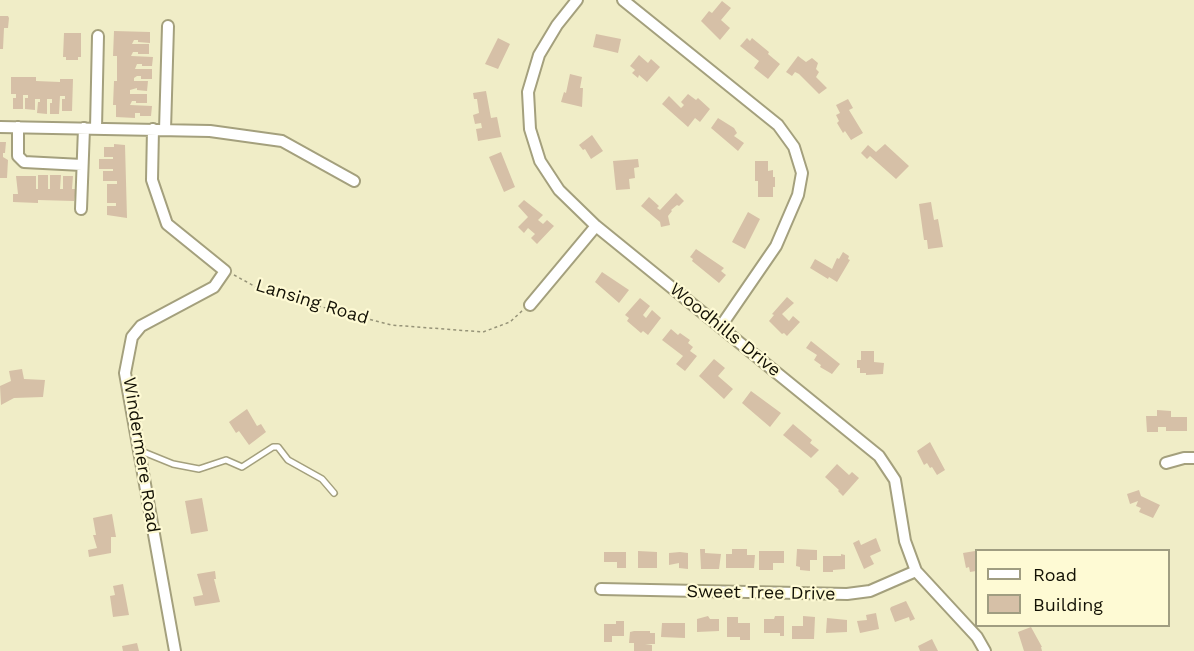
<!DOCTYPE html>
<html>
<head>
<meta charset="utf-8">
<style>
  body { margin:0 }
  #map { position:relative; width:1194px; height:651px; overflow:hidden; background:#f0edc7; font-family:"Work Sans",sans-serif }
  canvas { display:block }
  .legend { position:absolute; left:975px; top:549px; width:195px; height:78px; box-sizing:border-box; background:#fefad4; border:2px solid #a09d81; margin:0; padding:8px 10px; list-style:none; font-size:18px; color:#131105 }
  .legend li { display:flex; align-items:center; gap:12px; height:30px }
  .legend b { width:30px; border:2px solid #a09d81 }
</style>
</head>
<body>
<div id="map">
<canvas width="1194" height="651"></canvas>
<ul class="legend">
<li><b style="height:8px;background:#fff"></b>Road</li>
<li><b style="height:16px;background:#d6c0a7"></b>Building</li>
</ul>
</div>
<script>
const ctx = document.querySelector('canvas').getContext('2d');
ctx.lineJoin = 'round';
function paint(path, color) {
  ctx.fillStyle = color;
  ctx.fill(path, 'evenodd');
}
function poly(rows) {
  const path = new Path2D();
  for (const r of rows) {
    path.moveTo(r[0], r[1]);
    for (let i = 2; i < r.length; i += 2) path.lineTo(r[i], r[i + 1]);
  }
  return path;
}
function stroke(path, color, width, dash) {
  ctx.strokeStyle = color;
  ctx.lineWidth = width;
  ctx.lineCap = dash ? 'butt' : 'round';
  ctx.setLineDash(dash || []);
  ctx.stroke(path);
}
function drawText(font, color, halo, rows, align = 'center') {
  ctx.font = font + ' "Work Sans",sans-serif';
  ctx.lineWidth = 4.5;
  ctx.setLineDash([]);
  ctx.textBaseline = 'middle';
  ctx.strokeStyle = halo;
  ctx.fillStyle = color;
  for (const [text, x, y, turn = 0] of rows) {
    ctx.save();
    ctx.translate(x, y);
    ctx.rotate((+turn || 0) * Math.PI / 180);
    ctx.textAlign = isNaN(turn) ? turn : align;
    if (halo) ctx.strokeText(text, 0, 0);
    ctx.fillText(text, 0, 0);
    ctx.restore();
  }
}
const building = poly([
  [722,1,731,8,721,20,730,28,720,40,701,21,709,11,712,13],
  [0,16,8,16,9,18,8,28,4,28,3,49,0,49],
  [114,31,150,32,150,43,138,42,138,40,134,40,132,44,149,44,149,54,138,54,138,52,133,52,131,56,153,57,152,66,142,66,142,64,137,64,135,69,152,69,152,79,141,79,141,76,137,76,134,78,134,81,148,81,147,91,137,90,137,88,130,90,130,94,147,94,147,103,136,103,136,101,132,101,130,105,152,106,151,116,140,116,140,113,135,113,135,118,116,117,116,105,113,105,114,81,117,81,117,56,113,56],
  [64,33,81,33,81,57,78,57,78,60,66,60,66,57,63,57],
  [596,34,621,39,618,53,593,47],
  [498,38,510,44,498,69,485,64],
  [747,38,750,41,752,38,769,52,768,54,780,64,768,79,754,68,759,61,740,46],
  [639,55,648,63,651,59,660,67,647,82,639,75,638,78,632,73,635,70,630,66],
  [798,56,806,62,812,58,818,63,816,69,819,72,816,77,827,88,819,94,799,74,795,72,792,76,786,72],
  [570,74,582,77,580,88,583,88,582,107,561,102,564,92,566,93],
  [11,77,36,77,36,81,60,82,60,79,73,79,72,111,62,111,62,99,65,99,65,96,60,96,59,114,50,114,50,103,52,103,52,99,47,99,47,114,37,113,38,102,40,102,40,99,35,99,35,110,25,109,25,98,28,98,28,95,23,95,23,109,13,109,13,98,16,98,16,94,11,94],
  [486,91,491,118,497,117,501,137,478,141,476,129,482,128,481,123,475,124,473,115,479,113,477,99,474,99,473,93],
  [688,94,696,100,698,98,710,109,700,122,695,118,688,127,662,104,669,96,681,108,684,105,681,102],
  [848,99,853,108,849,110,863,133,851,140,845,131,843,133,837,123,839,121,836,115,840,113,836,105],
  [718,118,734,128,737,133,734,136,744,143,738,151,711,128],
  [592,135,603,151,591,159,585,149,583,150,579,145],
  [0,142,6,142,5,153,3,153,3,157,8,160,7,178,0,178],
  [114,144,125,145,127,218,107,215,107,206,116,206,116,203,107,203,107,184,117,184,117,181,103,181,103,171,113,171,113,169,99,169,99,159,113,159,113,157,104,157,104,147,114,147],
  [885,144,909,166,896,179,870,156,867,159,861,153,868,145,876,152],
  [501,152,515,187,504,192,489,157],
  [638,159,639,167,634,168,635,178,629,179,630,189,616,190,613,161],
  [755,161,768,161,768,171,773,170,773,177,775,177,775,187,773,187,773,197,758,197,758,181,755,181],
  [38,175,48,175,48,189,50,189,50,175,61,175,60,189,63,189,63,176,73,176,72,189,75,189,75,196,74,201,38,200,38,203,13,202,13,194,18,194,16,176,36,176,36,189,38,189],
  [676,193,684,201,679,206,677,205,671,210,672,211,668,216,670,225,661,227,660,222,641,206,649,197,659,206,657,208,660,210],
  [524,200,543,215,538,220,543,224,547,220,554,226,537,244,531,238,535,234,528,228,524,233,518,227,528,217,518,206],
  [931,202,934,220,938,219,943,247,928,249,927,240,924,240,919,204],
  [748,212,760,219,745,249,732,242],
  [696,249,724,268,721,271,726,275,719,283,692,261,693,259,690,257],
  [843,252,849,256,848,259,850,260,837,282,829,277,828,279,810,268,815,259,832,269,837,258,839,259],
  [602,272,629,290,619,303,595,282],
  [787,297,794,303,782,314,789,321,793,316,800,322,787,336,784,333,782,334,769,321,774,315,772,314],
  [640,298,650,306,643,315,646,318,652,310,661,318,648,335,643,331,641,333,627,321,629,318,625,315],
  [671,329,678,335,680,333,690,340,688,343,693,347,690,351,697,356,685,371,676,364,683,356,662,340],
  [811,341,840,364,832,374,820,367,821,365,814,360,817,355,806,348],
  [861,351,874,351,874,362,884,363,883,374,866,375,866,373,860,373,860,368,857,368,857,360,861,360],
  [714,359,725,368,718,376,733,389,724,399,699,376],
  [22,369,24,379,45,380,43,397,14,398,1,405,0,386,11,381,9,371],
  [751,391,781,413,770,427,742,403],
  [247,409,257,426,261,424,266,432,249,445,239,431,236,433,229,422],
  [1157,410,1171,411,1171,417,1187,417,1187,431,1166,431,1166,427,1158,427,1158,432,1147,432,1146,416,1157,416],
  [793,424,812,440,810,443,819,450,811,458,783,435],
  [930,442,945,470,937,475,932,467,930,468,927,463,924,465,917,451],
  [837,464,849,475,852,472,859,478,843,496,838,491,839,490,825,477],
  [1139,490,1141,496,1160,505,1153,518,1139,512,1141,508,1136,506,1138,501,1130,504,1127,494],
  [202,498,208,531,191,534,185,501],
  [112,514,116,537,111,537,111,553,89,557,88,550,97,548,93,535,96,535,93,518],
  [876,538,881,551,870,556,874,564,864,569,853,543,859,540,861,545],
  [700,549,705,549,705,553,721,554,719,569,701,569],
  [732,549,747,549,747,555,755,555,754,568,726,568,726,554,732,554],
  [797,549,817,550,817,560,810,560,810,571,800,570,800,567,796,566],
  [638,551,657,552,657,568,638,568],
  [759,551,784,551,784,563,773,563,773,570,759,570],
  [975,551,976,571,970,572,969,567,966,568,963,553],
  [604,552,626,552,626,568,617,568,617,562,604,562],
  [680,552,688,553,688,569,679,568,679,563,669,565,669,553],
  [841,554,845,555,845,569,833,570,833,572,823,572,823,556,841,556],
  [215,571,216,579,214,579,220,602,195,606,193,597,203,595,197,574],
  [123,584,129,615,113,617,110,596,115,595,113,586],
  [906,601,915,619,910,621,909,617,895,622,890,609,891,607],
  [876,613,879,629,860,633,857,621,867,620,866,615],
  [708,616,710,619,719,619,719,631,697,632,697,619],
  [775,616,784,616,784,636,780,636,780,633,764,633,764,619,774,619],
  [803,616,815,617,814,639,792,639,792,626,803,626],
  [727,617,738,617,738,623,750,623,750,640,740,640,740,637,727,637],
  [827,618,847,620,847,632,826,633],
  [616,621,624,621,624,636,612,636,612,642,604,642,604,624,616,624],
  [662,623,685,623,685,638,661,637],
  [1031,627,1042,647,1041,647,1042,651,1024,651,1018,632],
  [634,631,650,631,650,633,655,633,655,644,645,644,652,645,652,651,634,651,634,643,629,643,630,632],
  [932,639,938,651,920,651,918,646],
  [137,643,139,651,123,651,122,646]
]);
const path = poly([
  [234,275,265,292,391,325,483,332,510,322,523,310]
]);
const service = poly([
  [141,451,173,464,199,469,226,460,242,467,273,447,278,447,288,460,322,479,334,493]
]);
const minor = poly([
  [577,0,557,25,539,55,528,92,530,129,540,161,559,190,596,226,879,456,895,480,905,541,916,571,977,637,985,651],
  [623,0,778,125,794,147,802,173,798,195,776,246,721,326],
  [0,127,210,131,282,141,354,181],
  [18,127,18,156,24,162,82,165],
  [96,128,98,36],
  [153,129,152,180,167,224,225,271,214,287,141,326,132,337,125,373,175,651],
  [165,130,168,26],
  [81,209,84,128],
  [530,305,596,226],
  [1166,463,1184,458,1194,458],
  [601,589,847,594,870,591,916,571]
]);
const streetNames = [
  ["Lansing Road",312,302,17],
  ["Woodhills Drive",725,330,39],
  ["Windermere Road",141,455,81],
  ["Sweet Tree Drive",761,593,1]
];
paint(building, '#d6c0a7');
stroke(service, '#a4a07d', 8);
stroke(minor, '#a4a07d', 14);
stroke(path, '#969378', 1.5, [3, 3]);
stroke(service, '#fff', 5);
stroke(minor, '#fff', 10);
drawText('18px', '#131105', '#fefad4', streetNames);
</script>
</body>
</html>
